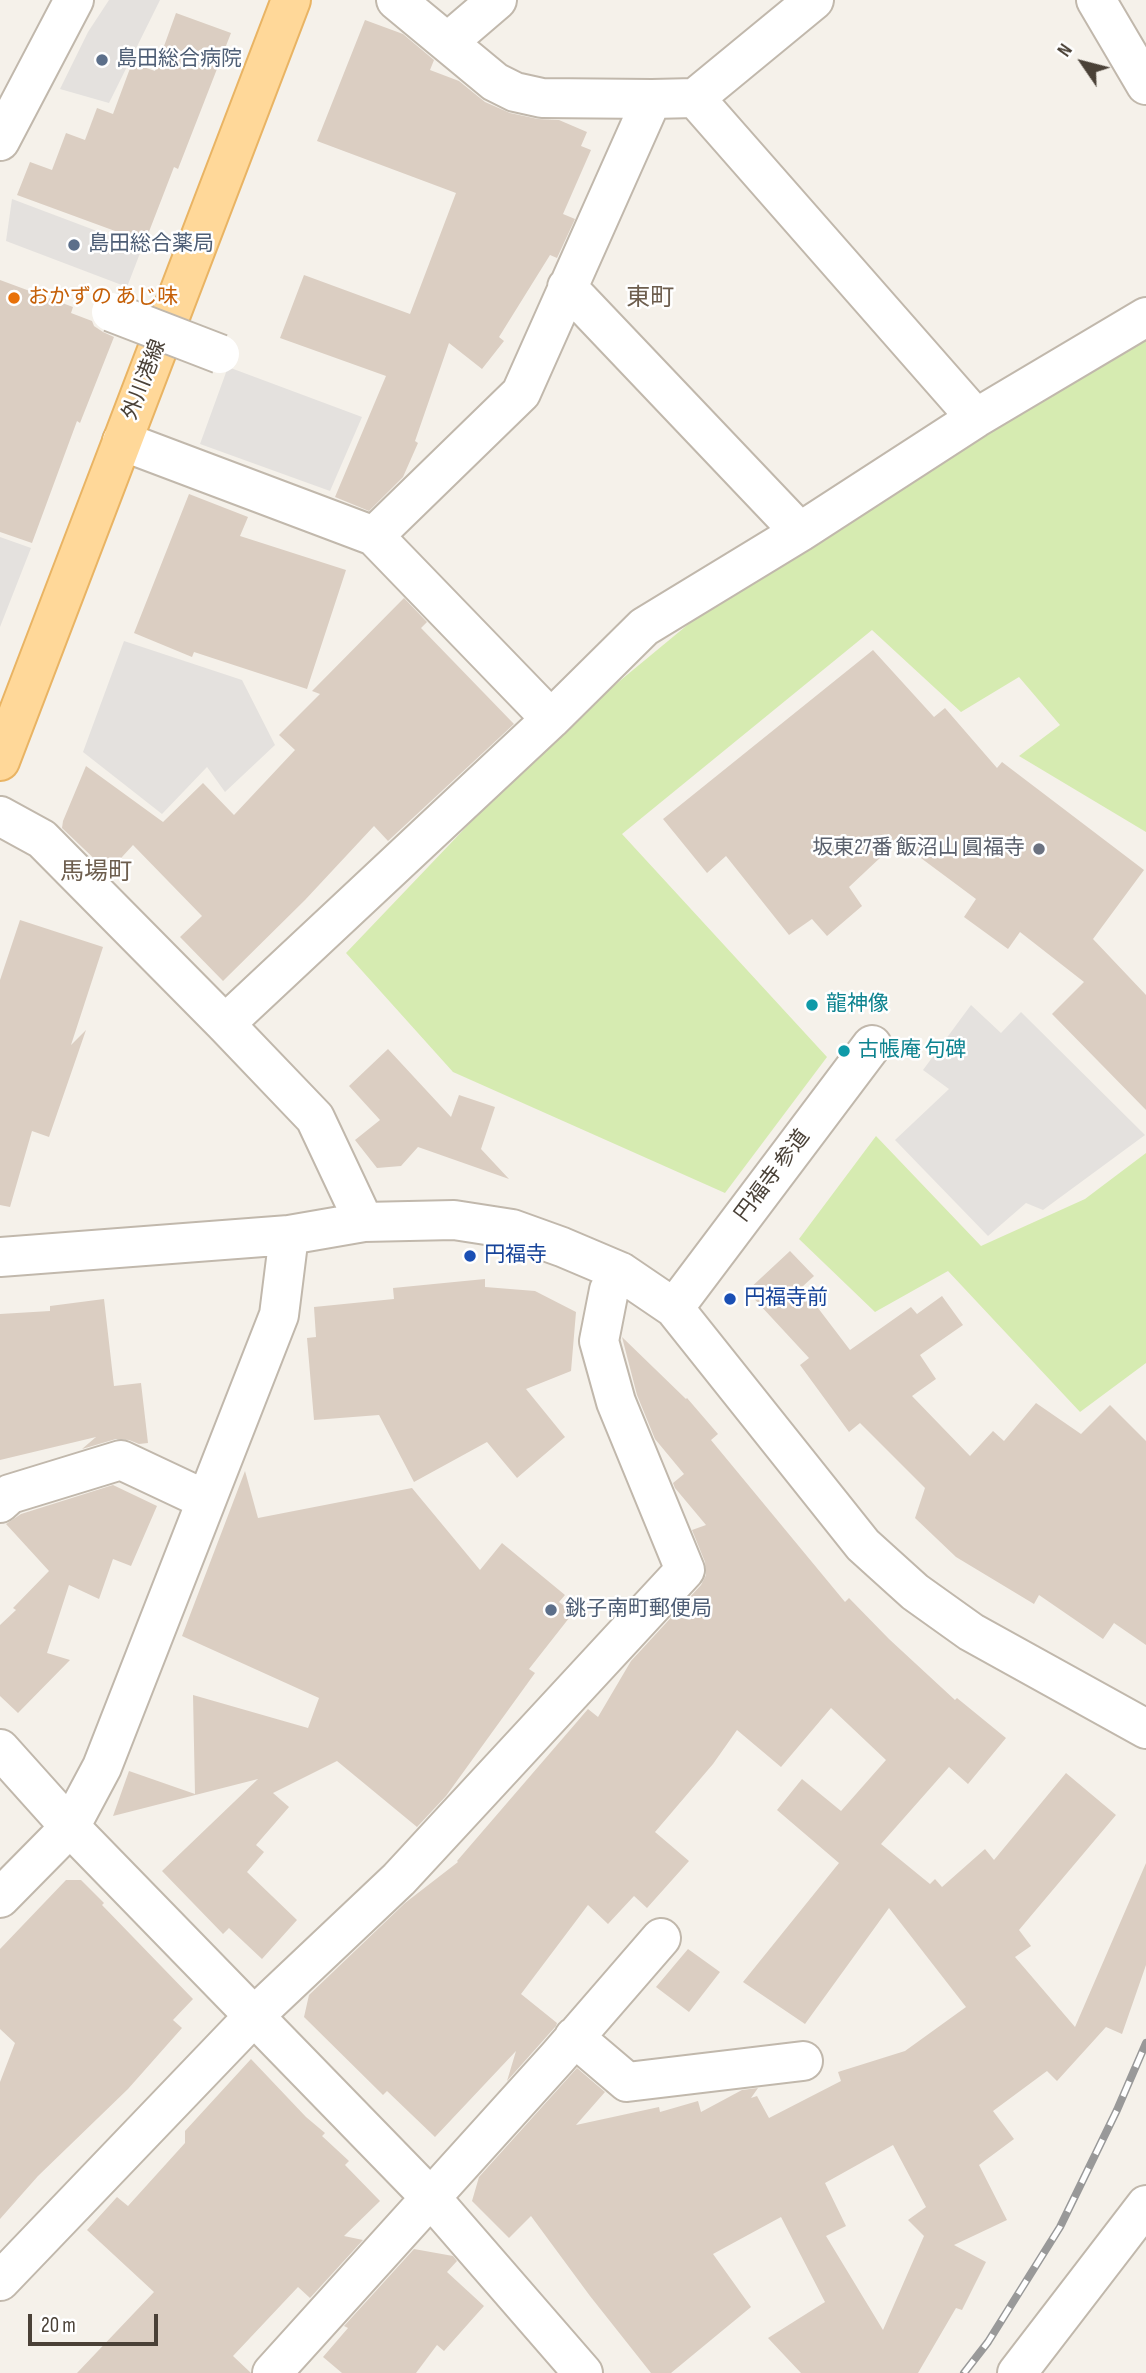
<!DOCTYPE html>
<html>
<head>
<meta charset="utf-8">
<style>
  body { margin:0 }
  #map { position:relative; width:1146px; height:2373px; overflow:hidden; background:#f5f1ea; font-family:"Sofia Sans Condensed",sans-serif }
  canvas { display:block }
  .north { position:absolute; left:1048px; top:28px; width:70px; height:70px; -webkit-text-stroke:5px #fff; paint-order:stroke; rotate:305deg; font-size:19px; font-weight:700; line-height:28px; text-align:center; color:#4a4137 }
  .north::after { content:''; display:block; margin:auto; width:24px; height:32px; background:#4a4137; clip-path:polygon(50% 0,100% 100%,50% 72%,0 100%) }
  .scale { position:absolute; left:28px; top:2314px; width:130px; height:32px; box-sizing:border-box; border:4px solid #4a4137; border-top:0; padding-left:9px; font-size:21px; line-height:24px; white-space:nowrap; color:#4a4137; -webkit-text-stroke:5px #fff; paint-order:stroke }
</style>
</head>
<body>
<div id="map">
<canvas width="1146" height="2373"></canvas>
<div class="north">N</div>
<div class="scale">20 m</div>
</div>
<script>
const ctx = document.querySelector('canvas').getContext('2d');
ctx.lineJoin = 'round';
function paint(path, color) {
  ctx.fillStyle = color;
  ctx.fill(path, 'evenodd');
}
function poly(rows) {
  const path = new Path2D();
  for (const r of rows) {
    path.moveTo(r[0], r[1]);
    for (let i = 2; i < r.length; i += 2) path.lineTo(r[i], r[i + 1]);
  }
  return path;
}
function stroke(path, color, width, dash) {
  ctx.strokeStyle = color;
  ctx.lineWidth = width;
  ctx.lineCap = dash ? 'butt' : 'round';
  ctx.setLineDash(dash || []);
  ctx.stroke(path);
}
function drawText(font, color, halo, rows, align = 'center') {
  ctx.font = font + ' "Sofia Sans Condensed","Noto Sans JP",sans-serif';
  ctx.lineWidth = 5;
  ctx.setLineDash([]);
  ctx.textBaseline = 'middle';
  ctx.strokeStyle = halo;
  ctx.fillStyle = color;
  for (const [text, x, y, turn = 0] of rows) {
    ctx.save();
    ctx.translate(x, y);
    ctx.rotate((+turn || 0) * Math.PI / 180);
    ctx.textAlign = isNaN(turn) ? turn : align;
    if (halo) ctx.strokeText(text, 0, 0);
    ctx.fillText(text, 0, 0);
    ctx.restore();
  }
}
const green = poly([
  [1146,335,1146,832,1019,756,1060,725,1019,677,961,712,872,630,622,834,827,1057,725,1193,453,1072,346,953,552,737,697,617,886,493],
  [876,1136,981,1246,1085,1199,1146,1153,1146,1363,1080,1412,948,1271,875,1312,799,1239]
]);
const parking = poly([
  [109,0,160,0,109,103,60,89,88,32],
  [12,199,142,248,127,287,6,241],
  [228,367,362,417,330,491,200,444],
  [0,537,31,548,0,627],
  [124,641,242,680,275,745,225,792,207,767,162,814,83,752],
  [971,1005,1001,1033,1021,1012,1145,1135,1043,1210,1026,1203,988,1236,895,1140,949,1089,923,1070]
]);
const building = poly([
  [176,13,231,33,178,169,174,167,145,242,17,195,30,162,52,170,66,133,85,140,97,108,113,114,132,63,155,71],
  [365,20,403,34,434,60,430,70,459,81,485,102,510,113,538,119,559,120,587,132,581,146,591,150,563,214,575,219,557,258,550,255,499,337,504,341,482,369,449,343,415,441,418,443,403,477,369,511,335,497,386,376,280,338,304,275,410,314,456,193,317,141],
  [0,280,73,307,71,313,92,321,94,326,103,332,114,337,80,423,77,421,32,543,0,532],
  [189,494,248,517,240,536,346,570,307,689,194,652,192,657,134,633],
  [404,598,427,622,421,628,514,724,388,841,374,826,305,900,223,981,180,937,202,916,133,845,111,869,107,865,104,868,62,828,63,821,86,766,163,822,203,783,234,815,295,750,279,735,320,694,312,691],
  [873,650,934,717,945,708,997,768,1002,762,1144,870,1093,939,1146,995,1146,1110,1052,1014,1084,982,1020,932,1008,949,964,917,976,899,898,841,849,887,862,906,827,936,812,919,789,935,726,856,707,873,663,819],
  [20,920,103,947,71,1045,86,1030,49,1137,32,1131,10,1207,0,1205,0,980],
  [388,1049,451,1117,459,1095,495,1107,481,1149,509,1179,418,1147,401,1166,377,1168,355,1140,380,1120,349,1086],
  [790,1251,814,1276,802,1287,850,1350,911,1307,917,1314,942,1296,963,1325,920,1355,936,1379,912,1396,970,1456,993,1431,1004,1441,1036,1403,1081,1434,1110,1405,1146,1441,1146,1645,1114,1623,1103,1639,1039,1595,1034,1604,956,1557,915,1518,925,1488,860,1423,849,1432,800,1365,809,1358,747,1291],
  [485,1279,485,1287,535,1291,576,1312,571,1371,526,1389,565,1437,517,1478,487,1442,414,1482,379,1415,314,1420,307,1338,316,1337,314,1307,394,1299,393,1288],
  [104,1299,114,1386,141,1383,148,1443,139,1444,129,1440,116,1439,82,1449,96,1437,0,1460,0,1314,50,1311,50,1306],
  [622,1337,686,1399,687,1398,718,1434,711,1440,845,1602,849,1598,889,1639,955,1700,957,1698,1006,1738,968,1784,949,1767,881,1844,930,1884,935,1879,942,1887,985,1849,994,1860,1066,1773,1116,1815,1019,1930,1031,1946,1015,1957,1075,2027,1146,1863,1146,1965,1122,2034,1106,2027,1057,2081,1047,2071,993,2111,1014,2139,979,2165,1007,2220,954,2245,986,2262,962,2310,956,2308,918,2373,801,2373,768,2338,825,2302,781,2217,713,2254,751,2307,671,2373,651,2373,590,2296,531,2216,509,2238,472,2201,479,2177,577,2068,605,2092,576,2125,659,2107,660,2112,698,2101,701,2112,742,2090,758,2088,751,2098,757,2096,769,2118,841,2081,838,2072,905,2051,966,2007,889,1908,805,2024,743,1982,839,1863,777,1810,802,1779,841,1811,886,1760,831,1708,781,1767,737,1730,713,1764,655,1832,689,1861,647,1908,634,1896,608,1924,588,1905,521,1994,557,2023,556,2026,507,2081,516,2051,435,2137,387,2091,383,2095,304,2017,309,1995,405,1903,458,1862,457,1861,588,1709,598,1717,631,1661,701,1585,706,1575,705,1562,692,1530,706,1525,675,1488,673,1483,684,1474,655,1439,637,1395],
  [893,2145,926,2207,908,2220,924,2236,883,2330,826,2236,846,2226,825,2183],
  [245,1471,258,1518,412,1488,480,1570,502,1543,565,1595,559,1602,573,1613,529,1669,535,1673,446,1796,417,1827,337,1761,273,1793,289,1807,256,1845,264,1852,247,1872,297,1920,262,1959,229,1928,223,1934,162,1871,258,1779,113,1816,129,1771,195,1794,193,1695,308,1728,319,1698,182,1636],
  [113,1485,157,1506,131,1566,113,1559,99,1599,69,1585,47,1653,70,1660,18,1713,0,1696,0,1625,16,1610,13,1608,49,1571,6,1524,21,1514],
  [66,1880,81,1880,104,1903,102,1905,193,1999,173,2020,182,2028,128,2089,38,2176,0,2219,0,2082,15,2043,0,2029,0,1949],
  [688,1949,720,1972,689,2012,656,1987],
  [251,2059,306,2117,325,2133,322,2136,349,2161,345,2165,380,2201,344,2236,363,2240,310,2298,298,2287,233,2356,251,2373,77,2373,154,2292,87,2230,117,2197,128,2206,185,2143,185,2131],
  [414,2249,453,2256,457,2261,447,2272,484,2306,444,2351,437,2345,416,2373,342,2373,323,2357,348,2328,344,2326]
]);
const minor = poly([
  [396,0,495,82,515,92,542,98,652,99,695,98,814,0],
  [1096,0,1146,85],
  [448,42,497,0],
  [695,98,976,418],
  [0,141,74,0],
  [567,287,800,532],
  [122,441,374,536,551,719],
  [374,536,521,393,652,99],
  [0,816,42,839,225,1024,315,1118,364,1222],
  [225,1024,551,719,644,627,800,532,976,418,1146,317],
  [0,1257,289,1235,364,1222,454,1220,512,1229,562,1247,621,1272,674,1308,863,1545,915,1592,971,1632,1146,1729],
  [674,1308,872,1045],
  [0,1503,10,1494,121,1460,206,1500],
  [0,1749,70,1827,431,2198,583,2373],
  [0,1898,70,1827,102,1767,279,1315,289,1235],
  [574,2037,627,2082,803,2061],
  [0,2281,254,2016,399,1879,685,1570,616,1402,599,1341,609,1290,621,1272],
  [272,2373,557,2058,661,1938],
  [1017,2373,1146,2205]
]);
const major = poly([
  [0,761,291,0]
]);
const rail = poly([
  [964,2373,988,2342,1060,2227,1117,2110,1146,2043]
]);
const minorBridge = poly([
  [111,312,220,354]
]);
const markers = [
  [102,60,7,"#5c6f8a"],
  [74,245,7,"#5c6f8a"],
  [14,298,7,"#e8710a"],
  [1039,849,7,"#6b7280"],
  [812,1005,7,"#0f9aa8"],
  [844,1051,7,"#0f9aa8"],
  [470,1256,7,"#1a4fb4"],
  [730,1299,7,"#1a4fb4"],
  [551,1610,7,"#5c6f8a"]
];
const serviceNames = [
  ["島田総合病院",116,60],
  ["島田総合薬局",88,245],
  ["銚子南町郵便局",565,1610]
];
const foodNames = [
  ["おかずの あじ味",28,298]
];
const streetNames = [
  ["外川港線",145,380,-69],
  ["円福寺 参道",773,1176,-53]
];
const worshipNames = [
  ["坂東27番 飯沼山 圓福寺",1025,849]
];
const cultureNames = [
  ["龍神像",826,1005],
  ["古帳庵 句碑",858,1051]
];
const transitNames = [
  ["円福寺",484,1256],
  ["円福寺前",744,1299]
];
const quarterNames = [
  ["東町",650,299],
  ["馬場町",96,873]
];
paint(green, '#d6ebb1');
paint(parking, '#e4e1de');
paint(building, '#dbcec2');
stroke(minor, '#c1b8ac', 42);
stroke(major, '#e9b464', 42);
stroke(minor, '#fff', 38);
stroke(major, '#ffd899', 38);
stroke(rail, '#999', 8);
stroke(rail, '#fff', 5, [16]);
stroke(minorBridge, '#c1b8ac', 42, []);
stroke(minorBridge, '#fff', 38);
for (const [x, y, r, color] of markers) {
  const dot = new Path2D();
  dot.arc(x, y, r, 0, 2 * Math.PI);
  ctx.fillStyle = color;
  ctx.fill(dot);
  stroke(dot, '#fff', 2.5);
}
drawText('21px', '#4e5e75', '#fff', serviceNames, 'left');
drawText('21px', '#c56008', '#fff', foodNames, 'left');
drawText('21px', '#4a4137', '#fff', streetNames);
drawText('21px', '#5b616d', '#fff', worshipNames, 'right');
drawText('21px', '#0d838f', '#fff', cultureNames, 'left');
drawText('21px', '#164399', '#fff', transitNames, 'left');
drawText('24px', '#6d5e4e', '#fff', quarterNames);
</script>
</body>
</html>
